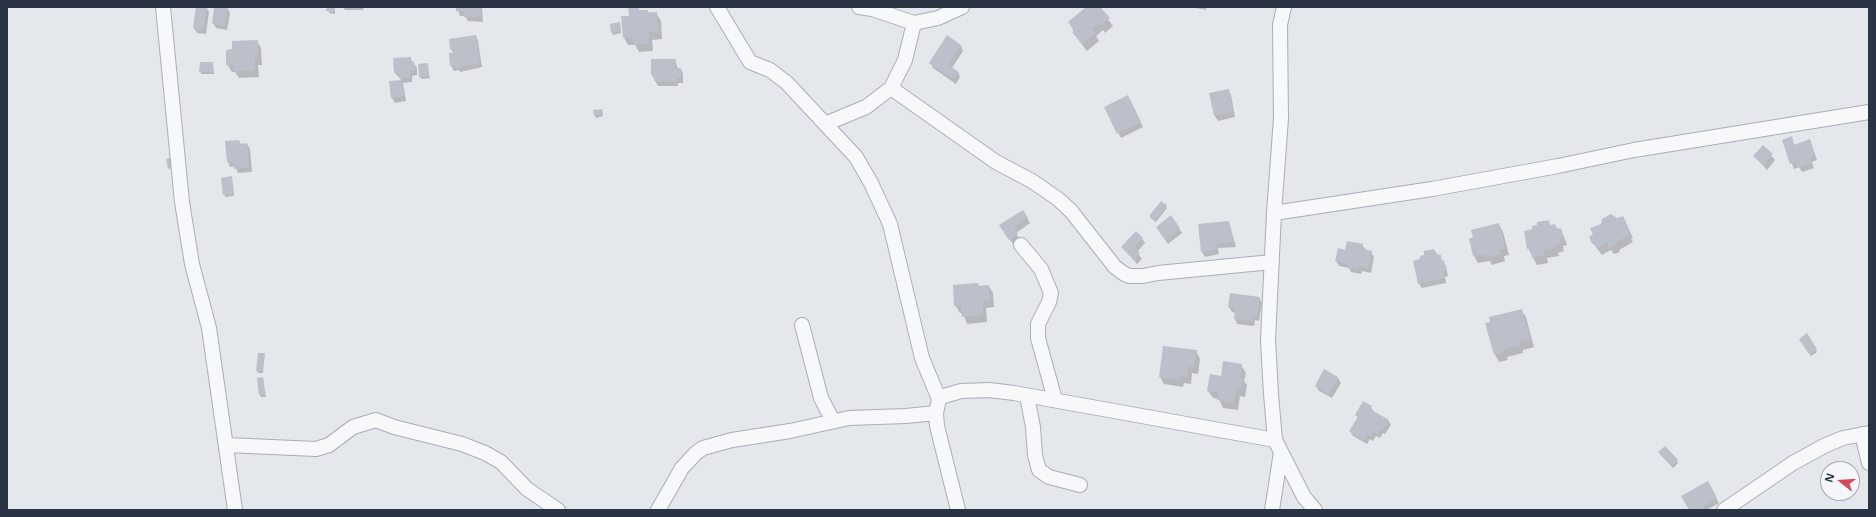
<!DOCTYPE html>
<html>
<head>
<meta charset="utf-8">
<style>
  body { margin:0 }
  #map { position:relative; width:1876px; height:517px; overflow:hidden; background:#e4e7ec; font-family:"Noto Sans",sans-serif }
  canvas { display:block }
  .frame { position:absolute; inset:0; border:8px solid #2b3445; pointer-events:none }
  .north { position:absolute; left:1820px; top:461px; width:40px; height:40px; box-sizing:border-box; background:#f4f6f9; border:1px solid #a4a8b1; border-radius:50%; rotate:287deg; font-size:11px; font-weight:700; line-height:16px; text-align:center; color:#2b3445 }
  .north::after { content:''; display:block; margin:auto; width:14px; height:18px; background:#d1495b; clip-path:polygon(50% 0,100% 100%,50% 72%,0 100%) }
</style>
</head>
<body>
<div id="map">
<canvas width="1876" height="517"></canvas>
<div class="frame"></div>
<div class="north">N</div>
</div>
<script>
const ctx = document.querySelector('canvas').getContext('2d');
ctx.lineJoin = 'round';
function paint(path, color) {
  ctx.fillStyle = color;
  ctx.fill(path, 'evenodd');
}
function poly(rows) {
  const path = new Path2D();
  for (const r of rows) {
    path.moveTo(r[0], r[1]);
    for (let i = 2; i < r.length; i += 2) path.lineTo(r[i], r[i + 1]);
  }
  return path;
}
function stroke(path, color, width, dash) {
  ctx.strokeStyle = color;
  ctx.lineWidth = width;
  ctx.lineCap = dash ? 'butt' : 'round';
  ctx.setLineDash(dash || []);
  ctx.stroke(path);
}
const shadow = poly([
  [197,7,206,7,209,12,206,34,197,33,194,28],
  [215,7,227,8,230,13,227,30,216,28,213,23],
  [328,7,335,7,335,14,329,13],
  [343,7,364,7,363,10,345,10],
  [457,7,482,7,483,22,468,21,465,16,460,16],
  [638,7,640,11,656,13,661,21,662,39,652,40,653,51,639,52,635,45,628,45,624,38,630,17],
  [1087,7,1099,7,1113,26,1105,33,1103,30,1096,36,1099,41,1087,51,1078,39,1069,22],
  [1191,7,1206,7,1206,10],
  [620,25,621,33,613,35,612,33],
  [476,36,478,41,482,67,460,72,459,70,454,71,451,66,450,54,454,54,451,49],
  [257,41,261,48,262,65,258,65,259,77,239,78,235,72,232,72,227,64,233,50],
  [961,46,963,51,952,68,958,72,960,77,956,84,933,68,930,63],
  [410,58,417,68,417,75,412,76,412,82,403,83,406,101,395,103,392,98,402,81,395,73,394,59],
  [675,60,678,69,681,69,683,74,683,83,678,83,678,86,658,86,652,75],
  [213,63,214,74,202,74,200,72],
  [427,64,430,78,421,79,420,76],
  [1228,90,1231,95,1235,117,1218,121,1215,116,1211,94],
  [1130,101,1143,127,1121,138,1105,107],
  [602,112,603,116,596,118,595,116],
  [1791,138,1795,146,1810,141,1817,160,1812,162,1814,168,1802,172,1799,167,1794,169,1783,140],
  [239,141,241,145,247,144,250,149,252,172,238,173,235,166,230,167,228,162],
  [1763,146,1775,160,1767,170,1754,156],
  [231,178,234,196,225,197,222,179],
  [1166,206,1167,208,1156,222,1152,219,1150,217],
  [1023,211,1030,223,1016,233,1020,240,1013,244,1003,230],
  [1171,217,1182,233,1168,244,1160,232],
  [1617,219,1626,224,1633,238,1631,239,1633,242,1619,250,1620,252,1614,254,1611,250,1602,255,1593,243],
  [1548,221,1551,226,1555,225,1558,230,1561,229,1567,245,1563,246,1564,251,1558,253,1559,256,1547,258,1548,263,1537,265,1528,248,1533,230],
  [1229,222,1236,247,1218,248,1219,254,1205,257,1202,252],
  [1499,225,1503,232,1509,255,1504,256,1505,261,1492,265,1490,261,1478,263,1474,256,1474,238],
  [1142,238,1145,243,1137,252,1142,259,1137,264,1122,247],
  [1362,245,1366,250,1371,252,1374,257,1371,273,1362,271,1361,274,1351,272,1349,268,1339,266,1336,261,1346,251],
  [1434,250,1446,266,1448,276,1445,277,1446,283,1422,288,1419,284,1421,260],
  [978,284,979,287,989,286,993,293,994,307,986,308,987,322,967,324,963,313,960,313,955,305],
  [1259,298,1262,303,1259,321,1255,320,1254,326,1237,324,1235,319,1236,313,1232,312,1229,307],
  [1521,310,1526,317,1534,347,1523,350,1523,353,1507,357,1508,360,1499,362,1495,355],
  [1807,335,1817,352,1811,356,1800,339],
  [1196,351,1200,359,1198,374,1192,373,1191,384,1184,383,1183,387,1164,384,1160,377],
  [264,354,263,373,258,373,257,371],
  [1241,365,1246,373,1244,381,1247,385,1245,397,1240,396,1238,410,1223,408,1219,399,1213,398,1208,391,1222,377],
  [1325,371,1338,378,1341,383,1332,398,1319,391,1316,386],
  [263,378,266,397,261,397,260,395],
  [1371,407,1374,412,1388,420,1391,425,1385,434,1383,433,1380,438,1376,436,1373,441,1370,439,1367,444,1353,436,1350,431,1358,418,1356,415],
  [1661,455,1677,461,1678,463,1673,468],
  [1707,482,1719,503,1707,510,1690,510]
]);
const building = poly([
  [196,7,207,7,203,30,193,28],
  [214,7,228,7,225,26,212,24],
  [327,7,335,7,334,12,326,11],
  [456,7,481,7,481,17,464,17,464,12,456,11],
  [628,7,638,7,638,10,648,10,648,13,657,12,658,32,649,32,649,44,634,45,633,37,623,38,621,16,629,16],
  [1086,7,1100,7,1110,18,1100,26,1098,23,1091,29,1095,33,1082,44,1072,32,1075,29,1068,22],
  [620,22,621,31,611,33,610,24],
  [476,35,480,63,456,68,456,66,450,66,449,53,453,53,453,49,450,49,449,39],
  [947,35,961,45,948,65,958,71,953,79,929,63],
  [258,40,258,57,255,57,255,70,234,71,234,64,226,65,226,50,232,49,232,41],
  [411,57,411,62,414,62,415,71,410,71,410,78,399,78,399,73,394,73,393,58],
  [651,59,676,59,675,68,681,68,681,78,676,78,676,82,654,81,654,75,651,75],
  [200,62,213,62,213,72,199,72],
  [428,63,429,76,419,77,418,64],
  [402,80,404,96,391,98,389,81],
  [1229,89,1233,112,1214,116,1209,93],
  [1128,95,1141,122,1117,134,1104,107],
  [602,109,603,114,594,116,593,110],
  [1792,136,1794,145,1810,139,1815,155,1810,157,1812,163,1798,168,1796,162,1790,164,1782,140],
  [239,140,240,144,247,143,249,167,234,169,233,162,227,162,225,141],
  [1763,145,1773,154,1764,165,1753,156],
  [173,157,176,167,168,169,166,159],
  [232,176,234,194,223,195,221,178],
  [1161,201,1167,205,1155,221,1149,216],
  [1023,210,1028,218,1014,227,1018,234,1009,240,999,225],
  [1611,214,1617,218,1623,216,1630,231,1628,231,1629,235,1616,242,1617,244,1609,248,1607,243,1597,248,1595,243,1592,244,1589,236,1593,235,1590,228,1601,224,1602,219],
  [1171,215,1180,228,1165,240,1156,227],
  [1549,220,1550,225,1555,224,1556,229,1561,228,1563,238,1560,239,1561,244,1554,245,1555,248,1543,251,1544,255,1532,258,1530,248,1527,249,1524,231,1532,229,1532,226,1537,225,1537,222],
  [1229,221,1234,242,1216,244,1217,249,1201,252,1198,224],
  [1499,223,1505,248,1500,249,1501,254,1487,257,1485,254,1473,256,1469,238,1473,238,1471,230],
  [1136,231,1143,238,1134,247,1140,253,1134,260,1121,247],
  [1347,241,1363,244,1362,249,1372,251,1368,268,1359,266,1358,270,1348,267,1348,264,1335,261,1338,248,1345,250],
  [1434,249,1435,254,1441,255,1442,261,1444,260,1446,271,1443,272,1444,278,1418,284,1413,261,1420,259,1420,256,1424,255,1424,251],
  [978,283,978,286,989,285,990,300,983,301,983,315,962,317,961,305,954,306,953,285],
  [1230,293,1260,297,1257,316,1253,315,1252,322,1234,319,1235,308,1228,308],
  [1522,309,1530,339,1519,342,1520,345,1503,350,1504,352,1494,355,1485,323,1490,322,1489,317],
  [1807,333,1817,349,1809,354,1799,339],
  [1163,346,1197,350,1194,367,1188,366,1187,377,1180,376,1179,380,1159,377],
  [258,353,265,353,263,371,256,371],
  [1223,361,1242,364,1240,378,1243,377,1241,389,1236,389,1234,403,1217,400,1219,392,1207,391,1210,374,1221,376],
  [1324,369,1338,377,1329,394,1315,386],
  [263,377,265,395,259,395,257,378],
  [1363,401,1372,406,1370,409,1389,420,1383,430,1380,429,1377,434,1373,432,1370,437,1367,435,1364,440,1349,431,1358,417,1355,415],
  [1665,446,1678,460,1671,466,1658,452],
  [1708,481,1717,498,1704,506,1704,510,1689,510,1681,496]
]);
const street = poly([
  [163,7,182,202,192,264,209,328,235,510],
  [717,7,750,62,770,70,787,83,856,157,871,183,890,224,922,358,939,399],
  [859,7,872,9,914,23,938,18,962,7],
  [1284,7,1280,25,1281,118,1274,213,1268,340,1271,394,1275,440,1304,497,1315,510],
  [891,88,996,162,1032,181,1058,199,1071,211,1115,267,1123,273,1129,276,1143,276,1158,273,1272,262],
  [825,124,866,107,891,88,905,60,914,23],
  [1274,213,1432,189,1558,166,1634,150,1869,112],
  [1021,245,1041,269,1051,293,1049,302,1038,324,1038,338,1055,400],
  [802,325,821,398,833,421],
  [1027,396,1033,427,1035,455,1039,470,1049,477,1080,485],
  [1862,434,1869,463],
  [227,445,316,449,329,445,353,427,376,420,394,427,462,444,485,453,501,462,527,489,558,510],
  [658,510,682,468,696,453,703,448,732,440,790,431,849,418,906,416,936,413],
  [958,510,937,426,936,413,939,399,944,396,961,391,989,390,1014,393,1275,440],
  [1272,510,1281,452],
  [1724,510,1793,463,1824,446,1843,438,1869,433]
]);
paint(shadow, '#0003');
paint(building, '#bbc0ca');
stroke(street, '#a9aeb7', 16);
stroke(street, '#f7f8fa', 14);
</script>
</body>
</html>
